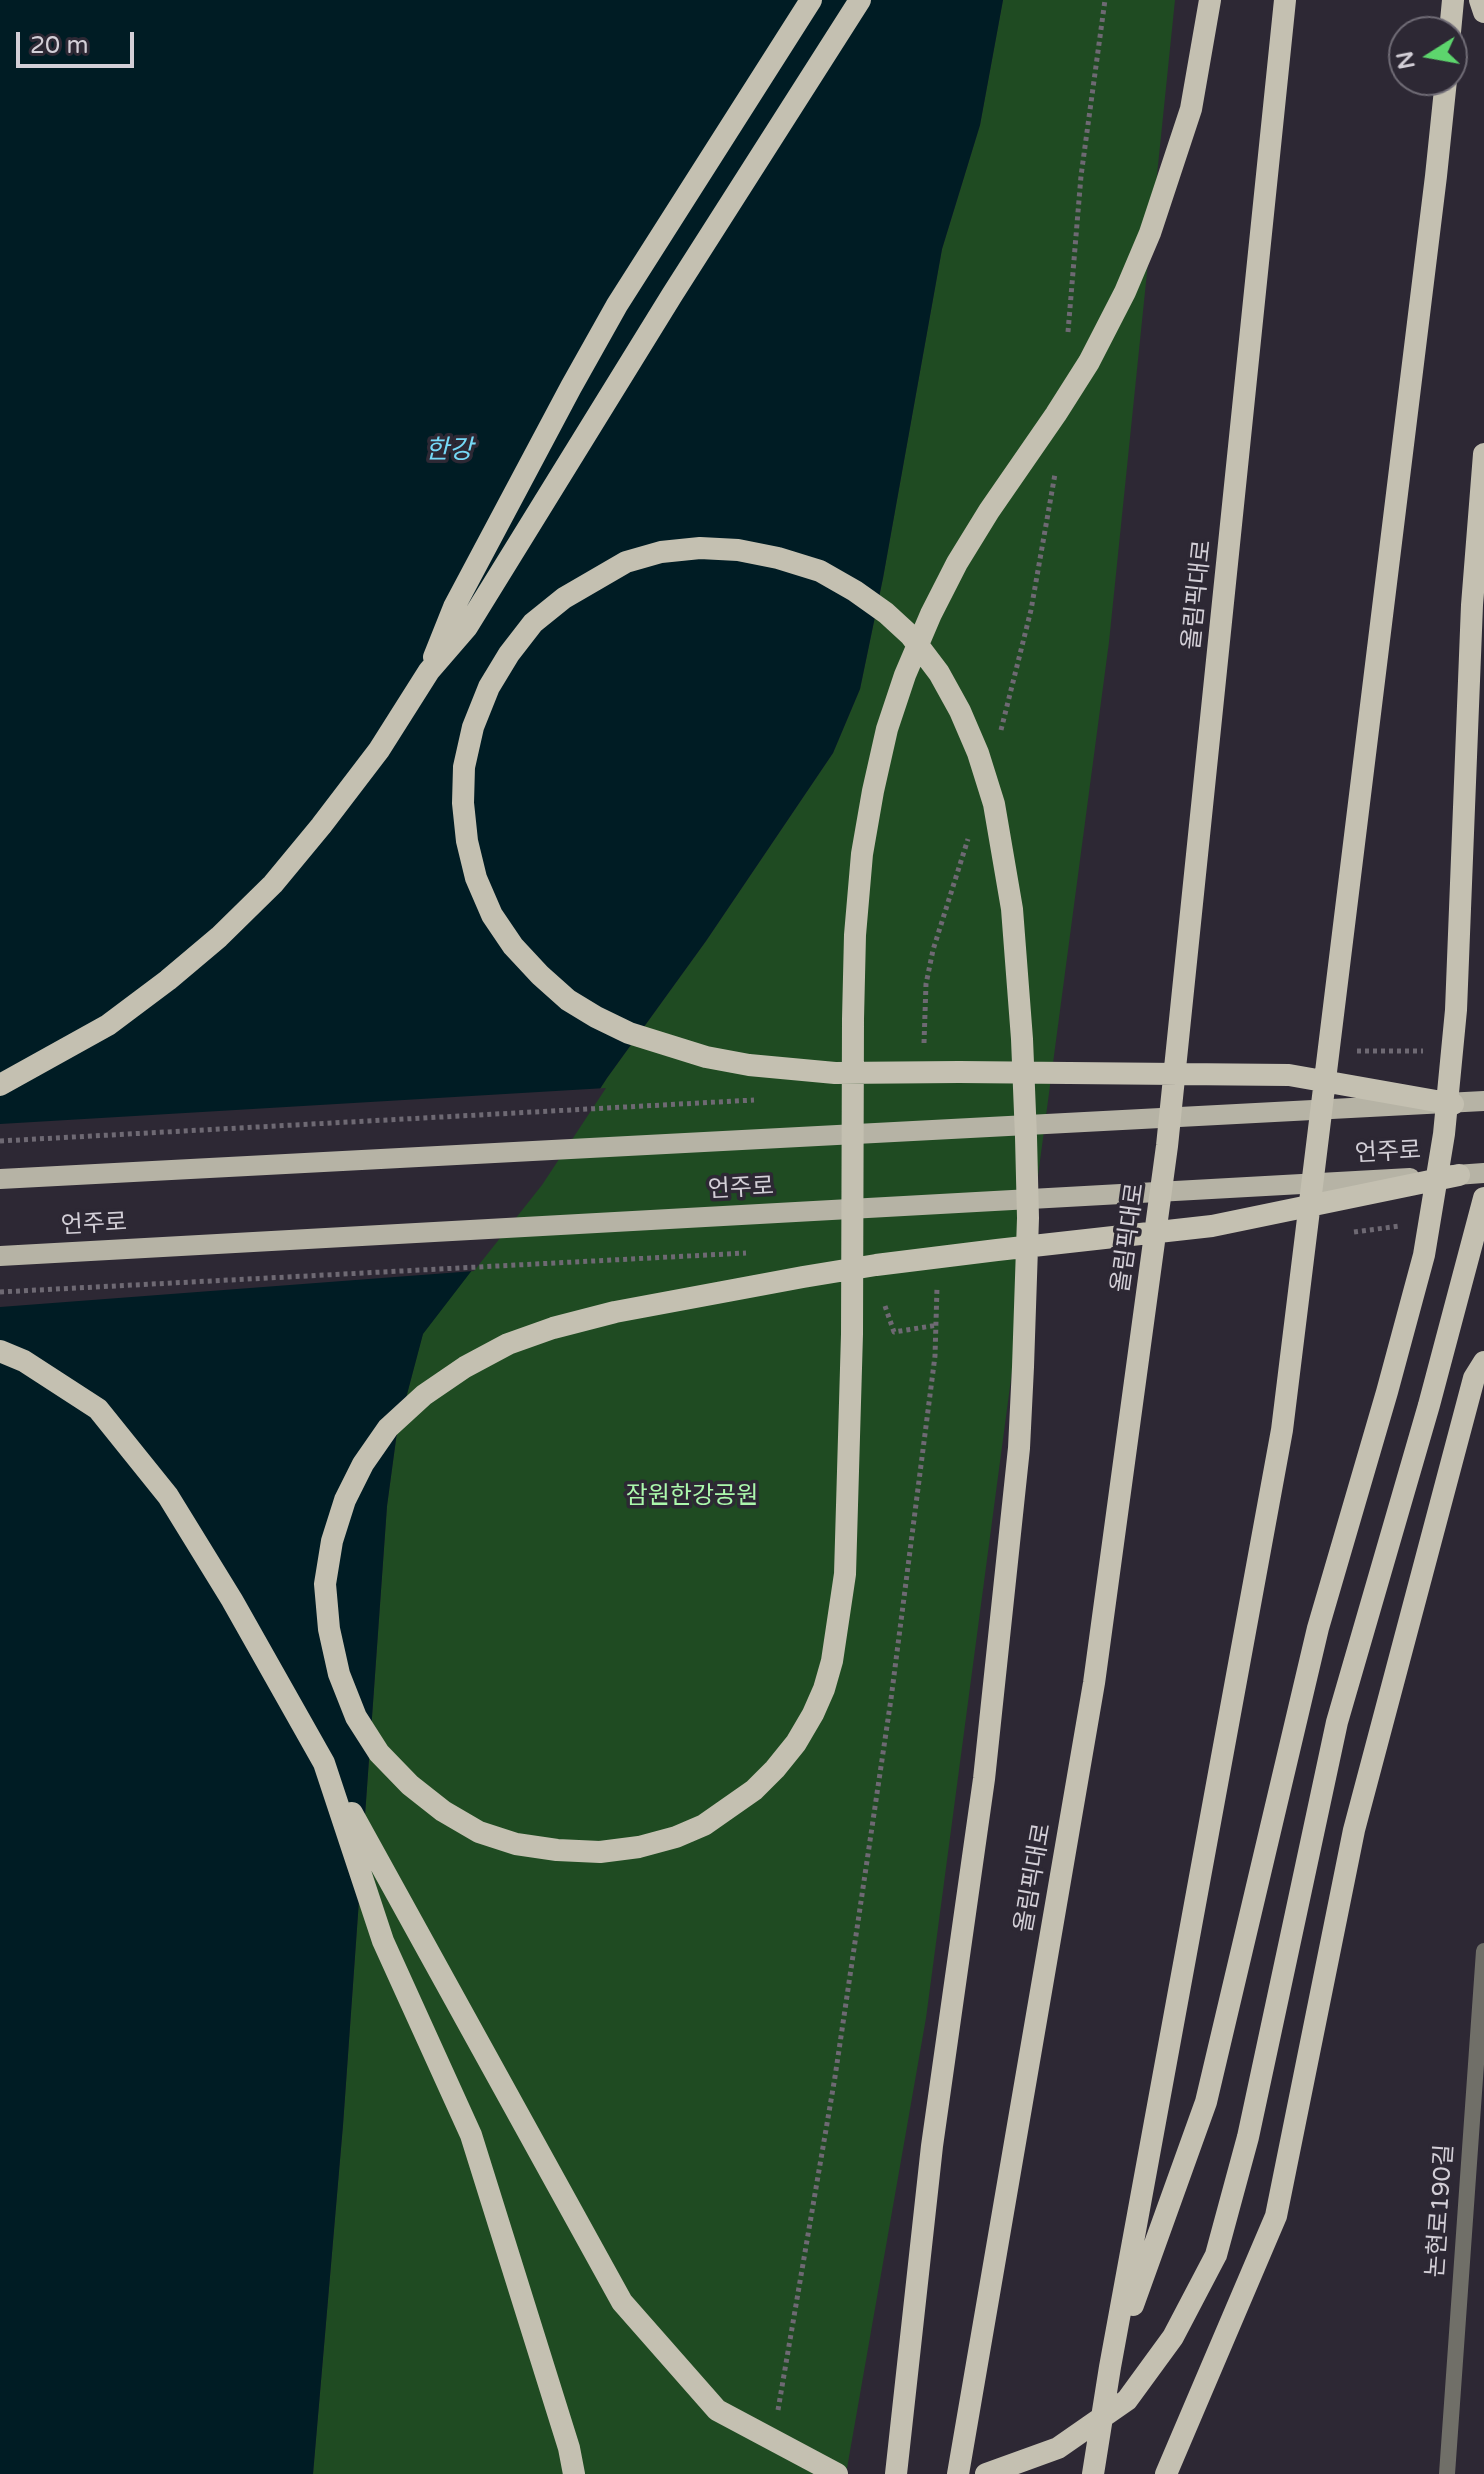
<!DOCTYPE html>
<html>
<head>
<meta charset="utf-8">
<style>
  body { margin:0 }
  #map { position:relative; width:1484px; height:2474px; overflow:hidden; background:#2d2834; font-family:"Varela Round",sans-serif }
  canvas { display:block }
  .north { position:absolute; left:1388px; top:16px; width:80px; height:80px; box-sizing:border-box; background:#2d2834; border:2px solid #6f6b75; border-radius:50%; rotate:259deg; font-size:22px; font-weight:700; line-height:32px; text-align:center; color:#d3cfd7 }
  .north::after { content:''; display:block; margin:auto; width:28px; height:36px; background:#5dd56d; clip-path:polygon(50% 0,100% 100%,50% 72%,0 100%) }
  .scale { position:absolute; left:16px; top:32px; width:118px; height:36px; box-sizing:border-box; border:4px solid #d3cfd7; border-top:0; padding-left:10px; font-size:24px; line-height:28px; white-space:nowrap; color:#d3cfd7; -webkit-text-stroke:6px #2d2834; paint-order:stroke }
</style>
</head>
<body>
<div id="map">
<canvas width="1484" height="2474"></canvas>
<div class="north">N</div>
<div class="scale">20 m</div>
</div>
<script>
const ctx = document.querySelector('canvas').getContext('2d');
ctx.lineJoin = 'round';
function paint(path, color) {
  ctx.fillStyle = color;
  ctx.fill(path, 'evenodd');
}
function poly(rows) {
  const path = new Path2D();
  for (const r of rows) {
    path.moveTo(r[0], r[1]);
    for (let i = 2; i < r.length; i += 2) path.lineTo(r[i], r[i + 1]);
  }
  return path;
}
function stroke(path, color, width, dash) {
  ctx.strokeStyle = color;
  ctx.lineWidth = width;
  ctx.lineCap = dash ? 'butt' : 'round';
  ctx.setLineDash(dash || []);
  ctx.stroke(path);
}
function drawText(font, color, halo, rows, align = 'center') {
  ctx.font = font + ' "Varela Round","Noto Sans KR",sans-serif';
  ctx.lineWidth = 7;
  ctx.setLineDash([]);
  ctx.textBaseline = 'middle';
  ctx.strokeStyle = halo;
  ctx.fillStyle = color;
  for (const [text, x, y, turn = 0] of rows) {
    ctx.save();
    ctx.translate(x, y);
    ctx.rotate((+turn || 0) * Math.PI / 180);
    ctx.textAlign = isNaN(turn) ? turn : align;
    if (halo) ctx.strokeText(text, 0, 0);
    ctx.fillText(text, 0, 0);
    ctx.restore();
  }
}
const green = poly([
  [1003,0,1175,0,1109,642,926,2018,846,2474,313,2474,343,2125,387,1506,397,1432,423,1333,539,1183,607,1078,706,941,833,753,860,689,883,578,942,249,980,125]
]);
const water = poly([
  [0,0,1003,0,980,125,942,249,883,578,860,689,833,753,706,941,607,1078,539,1183,423,1334,397,1432,387,1506,343,2125,313,2474,0,2474]
]);
const pier = poly([
  [606,1088,542,1185,474,1271,0,1307,0,1124]
]);
const path = poly([
  [1068,332,1081,176,1105,0],
  [1001,730,1031,610,1055,474],
  [924,1043,926,984,933,950,968,839],
  [1357,1051,1423,1051],
  [0,1141,754,1100],
  [1354,1232,1400,1226],
  [0,1292,746,1253],
  [885,1306,894,1332,938,1325],
  [778,2410,835,2077,891,1699,935,1356,937,1288]
]);
const service = poly([
  [1447,2474,1484,1951]
]);
const primary = poly([
  [1442,1176,1484,1173],
  [0,1179,1484,1101],
  [0,1256,1410,1178]
]);
const trunk = poly([
  [1210,0,1191,109,1150,233,1125,292,1089,362,1056,414,989,511,957,563,931,614,905,675,887,729,873,791,862,854,855,935,853,1019,852,1334,845,1574,832,1661,824,1689,813,1714,796,1743,775,1769,754,1790,704,1825,676,1837,639,1847,600,1852,557,1850,516,1844,479,1832,443,1811,410,1785,379,1753,356,1717,339,1674,329,1629,325,1584,332,1541,345,1500,363,1464,388,1428,424,1395,465,1367,508,1344,553,1328,615,1312,803,1277,876,1265,997,1250,1212,1226,1459,1175],
  [1480,0,1484,12],
  [1450,32,1453,0],
  [434,657,454,607,571,387,617,305,811,0],
  [0,1085,108,1025,168,980,219,937,273,884,321,826,379,750,429,671,467,627,672,295,860,0],
  [0,1351,24,1361,98,1409,168,1496,232,1600,324,1763,383,1941,471,2135,569,2448,574,2474],
  [352,1813,622,2302,717,2410,837,2474],
  [1133,2305,1206,2102,1318,1628,1387,1392,1424,1255,1444,1134,1456,1010,1472,605,1484,454],
  [896,2474,932,2146,984,1779,1019,1448,1023,1367,1028,1218,1026,1137,1022,1039,1012,909,994,804,978,753,960,711,939,673,911,636,886,613,855,591,820,571,778,558,738,550,700,548,661,552,626,562,564,598,533,623,509,654,489,687,473,727,464,767,463,803,467,841,476,878,492,915,513,946,540,975,568,1000,596,1017,629,1033,706,1057,749,1065,835,1073,959,1072,1289,1075,1453,1104],
  [958,2474,1094,1683,1167,1146,1285,0],
  [986,2474,1058,2448,1127,2400,1173,2337,1216,2255,1248,2137,1337,1722,1429,1405,1484,1198],
  [1093,2474,1110,2367,1282,1430,1436,176,1446,80],
  [1166,2474,1276,2216,1354,1830,1474,1378,1484,1362]
]);
const streetNames = [
  ["올림픽대로",1198,595,-84],
  ["언주로",1388,1153,-3],
  ["언주로",741,1189,-3],
  ["언주로",94,1225,-3],
  ["올림픽대로",1129,1238,-82],
  ["올림픽대로",1034,1878,-80],
  ["논현로190길",1441,2211,-86]
];
const parkNames = [
  ["잠원한강공원",692,1497]
];
const waterNames = [
  ["한강",449,451]
];
paint(green, '#1f4b22');
paint(water, '#001c24');
paint(pier, '#2d2834');
stroke(path, '#6e6973', 5, [4, 4]);
stroke(service, '#706f68', 16);
stroke(primary, '#b6b3a5', 20);
stroke(trunk, '#c4c0b1', 22);
drawText('24px', '#d3cfd7', '#2d2834', streetNames);
drawText('24px', '#abf8ac', '#2d2834', parkNames);
drawText('italic 26px', '#75d9f7', '#2d2834', waterNames);
</script>
</body>
</html>
